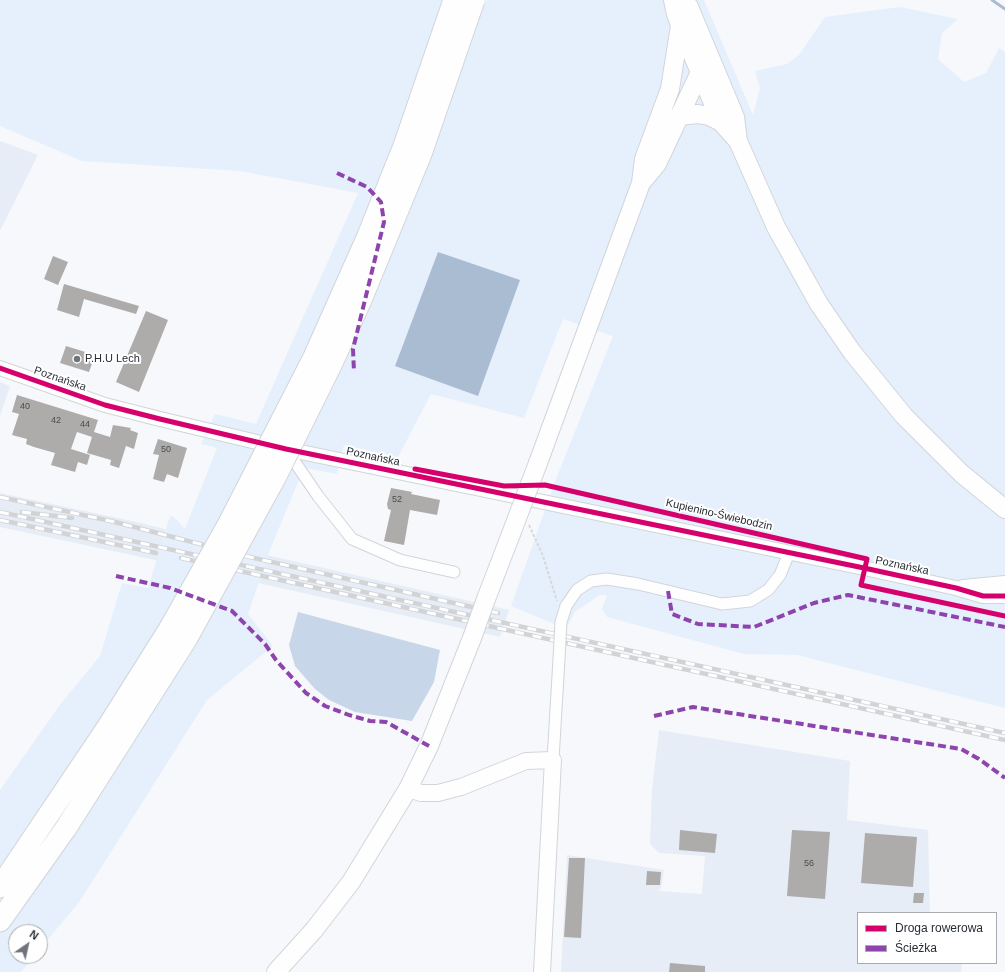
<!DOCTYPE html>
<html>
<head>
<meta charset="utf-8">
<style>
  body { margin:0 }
  #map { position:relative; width:1005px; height:972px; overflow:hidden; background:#f6f8fb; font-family:Helvetica,sans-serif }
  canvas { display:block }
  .legend { position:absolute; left:857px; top:912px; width:140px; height:52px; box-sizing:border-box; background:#fff; border:1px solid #a9abae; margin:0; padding:5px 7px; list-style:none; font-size:12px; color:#272d34 }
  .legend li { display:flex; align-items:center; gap:8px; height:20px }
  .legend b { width:20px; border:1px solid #a9abae }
  .north { position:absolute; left:8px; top:924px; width:40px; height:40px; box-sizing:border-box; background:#fff; border:1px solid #a9abae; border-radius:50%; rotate:34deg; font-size:11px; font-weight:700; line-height:16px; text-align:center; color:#272d34 }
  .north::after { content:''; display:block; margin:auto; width:14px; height:18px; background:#6f747a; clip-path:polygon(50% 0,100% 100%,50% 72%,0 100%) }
</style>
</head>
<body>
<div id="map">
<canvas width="1005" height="972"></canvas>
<ul class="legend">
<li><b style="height:5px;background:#d6006c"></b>Droga rowerowa</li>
<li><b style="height:5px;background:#8e44ad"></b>Ścieżka</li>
</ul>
<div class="north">N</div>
</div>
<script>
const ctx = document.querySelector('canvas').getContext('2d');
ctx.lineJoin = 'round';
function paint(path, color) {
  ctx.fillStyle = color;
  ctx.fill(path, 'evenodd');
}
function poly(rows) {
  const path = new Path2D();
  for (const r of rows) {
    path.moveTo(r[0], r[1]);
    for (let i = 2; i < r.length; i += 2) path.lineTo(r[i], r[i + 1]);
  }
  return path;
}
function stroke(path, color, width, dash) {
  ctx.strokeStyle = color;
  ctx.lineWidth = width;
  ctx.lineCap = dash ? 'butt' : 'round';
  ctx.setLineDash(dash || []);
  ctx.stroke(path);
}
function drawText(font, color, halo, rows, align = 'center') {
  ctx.font = font + ' Helvetica,sans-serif';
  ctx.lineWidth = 4;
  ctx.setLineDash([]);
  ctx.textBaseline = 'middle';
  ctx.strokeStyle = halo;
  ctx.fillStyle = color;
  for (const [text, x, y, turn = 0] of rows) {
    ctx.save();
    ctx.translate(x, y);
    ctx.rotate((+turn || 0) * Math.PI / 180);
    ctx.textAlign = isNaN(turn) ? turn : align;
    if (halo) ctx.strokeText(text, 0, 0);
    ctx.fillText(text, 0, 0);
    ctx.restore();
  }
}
const built = poly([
  [0,141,38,155,0,231],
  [0,382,10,386,0,416],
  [0,493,141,523,258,553,509,610,500,637,160,561,0,527],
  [659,730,850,761,847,820,928,830,930,913,858,913,858,963,962,963,961,972,561,972,567,855,664,870,661,888,658,891,702,894,705,856,659,853,650,844,652,790]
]);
const green = poly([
  [0,0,704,0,753,115,760,88,755,71,787,64,799,55,825,17,900,7,958,19,942,33,938,59,964,82,986,73,999,48,1005,52,1005,708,797,655,744,654,607,617,602,609,607,595,600,595,575,612,566,629,511,606,556,479,613,336,563,319,524,418,431,394,398,457,344,445,337,474,304,468,271,547,248,614,273,646,207,700,80,901,40,949,40,932,16,932,16,956,34,956,21,972,0,972,0,790,62,702,100,656,122,583,148,588,170,516,174,517,185,529,217,448,201,444,215,414,256,424,358,193,240,171,82,161,0,126]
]);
const forest = poly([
  [298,612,440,650,434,682,412,721,355,712,329,700,315,689,295,666,289,645]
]);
const water = poly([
  [438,252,520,280,478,396,395,366]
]);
const stream = poly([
  [992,0,1005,9]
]);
const building = poly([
  [53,256,68,262,58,285,44,279],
  [64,284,139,306,136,314,84,299,79,317,57,310],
  [146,311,168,320,139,392,116,382],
  [66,346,95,355,89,372,60,363],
  [17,395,98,420,94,432,110,437,113,425,131,428,130,430,138,433,134,449,126,446,119,468,110,465,111,460,87,453,92,437,77,432,71,449,90,455,87,465,78,462,75,472,51,465,55,453,34,447,26,444,27,439,12,435,19,414,12,412],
  [158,439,187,448,178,478,167,474,164,482,153,479,159,455,153,454],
  [391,488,412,492,411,494,440,500,437,515,410,510,404,545,384,541,391,510,388,509,387,504],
  [680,830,717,834,715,853,679,850],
  [792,830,830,832,825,899,787,896],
  [865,833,917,837,913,887,861,883],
  [569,858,585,858,581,938,564,937],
  [647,871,661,872,660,885,646,885],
  [914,893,924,893,923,903,913,903],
  [670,963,705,966,705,972,669,972]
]);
const path = poly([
  [529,525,543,556,557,601]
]);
const minor = poly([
  [286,449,318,496,352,539,400,560,454,572],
  [566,606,577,590,591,581,607,579,638,584,722,604,750,601,768,590,780,575,789,553],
  [553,760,559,659]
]);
const tertiary = poly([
  [0,368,105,405,160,419,286,449,864,568,956,588,983,596,1005,596],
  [963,587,1005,583]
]);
const secondary = poly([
  [408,789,421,793,438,793,461,787,526,761,553,760,542,972]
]);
const primary = poly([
  [673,0,676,14,680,25,721,122,738,141,776,227,819,304,852,352,904,416,962,474,1005,509],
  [684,0,689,7,735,117,738,141],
  [679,116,698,114,709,116,721,122],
  [641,183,657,164,700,72],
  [538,463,641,183,644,159,670,89,680,26],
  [486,599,511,534],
  [276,972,314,930,351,882,408,789,429,746,472,638]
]);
const motorway = poly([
  [0,887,107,728,170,628],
  [0,921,66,828,187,638]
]);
const rail = poly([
  [0,497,115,522,254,558,498,613],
  [0,512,1005,733],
  [22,512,72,518],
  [0,520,156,553],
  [181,558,1005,740]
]);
const minorBridge = poly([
  [559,659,561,622,566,606]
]);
const primaryBridge = poly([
  [511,534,538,463],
  [472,638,486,599]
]);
const motorwayBridge = poly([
  [170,628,228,525,314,357,367,238,404,146,454,0],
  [187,638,275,478,331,365,361,300,421,154,474,0]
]);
const quiet = poly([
  [337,173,367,187,381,202,384,222,353,349,354,372],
  [116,576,170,588,232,611,265,644,276,660,306,693,325,706,349,715,370,721,386,722,429,746],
  [668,591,672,614,698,624,754,627,814,603,848,595,1005,627],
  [654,716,693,707,961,749,979,759,1005,778]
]);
const cycleway = poly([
  [0,368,105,405,160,419,286,449,864,568,956,588,983,596,1005,596],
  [415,469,504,486,545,485,867,559,861,585,1005,616]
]);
const markers = [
  [77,359,4,"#6f747a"]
];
const numberNames = [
  ["40",25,407],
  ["42",56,421],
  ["44",85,425],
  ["50",166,450],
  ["52",397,500],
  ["56",809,864]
];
const poiNames = [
  ["P.H.U Lech",85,359]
];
const streetNames = [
  ["Poznańska",60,379,19],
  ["Poznańska",373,457,12],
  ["Kupienino-Świebodzin",719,515,13],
  ["Poznańska",902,566,12]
];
paint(built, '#e6edf7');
paint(green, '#e6f0fd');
paint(forest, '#c7d6e8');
paint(water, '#aabcd2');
stroke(stream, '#aabcd2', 3);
paint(building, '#adacaa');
stroke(minor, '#d1d5da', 13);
stroke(tertiary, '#d1d5da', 16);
stroke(secondary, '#d1d5da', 18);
stroke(primary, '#d1d5da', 20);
stroke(motorway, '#d1d5da', 23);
stroke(path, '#d6d7d8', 2, [3, 2]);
stroke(minor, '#fefefe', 11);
stroke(tertiary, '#fefefe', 14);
stroke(secondary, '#fefefe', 16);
stroke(primary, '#fefefe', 18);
stroke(motorway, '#fefefe', 21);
stroke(rail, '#d2d3d5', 4.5);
stroke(rail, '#fff', 3, [9]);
stroke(minorBridge, '#d1d5da', 13, []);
stroke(primaryBridge, '#d1d5da', 20, []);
stroke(motorwayBridge, '#d1d5da', 23, []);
stroke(minorBridge, '#fefefe', 11);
stroke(primaryBridge, '#fefefe', 18);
stroke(motorwayBridge, '#fefefe', 21);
stroke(quiet, '#8e44ad', 4, [8, 4]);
stroke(cycleway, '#d6006c', 5);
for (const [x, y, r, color] of markers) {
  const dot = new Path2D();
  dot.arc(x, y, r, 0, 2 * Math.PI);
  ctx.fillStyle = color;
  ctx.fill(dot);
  stroke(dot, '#fff', 1.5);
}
drawText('9px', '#484d52', null, numberNames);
drawText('11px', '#272d34', '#fff', poiNames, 'left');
drawText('11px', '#272d34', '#fff', streetNames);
</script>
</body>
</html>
